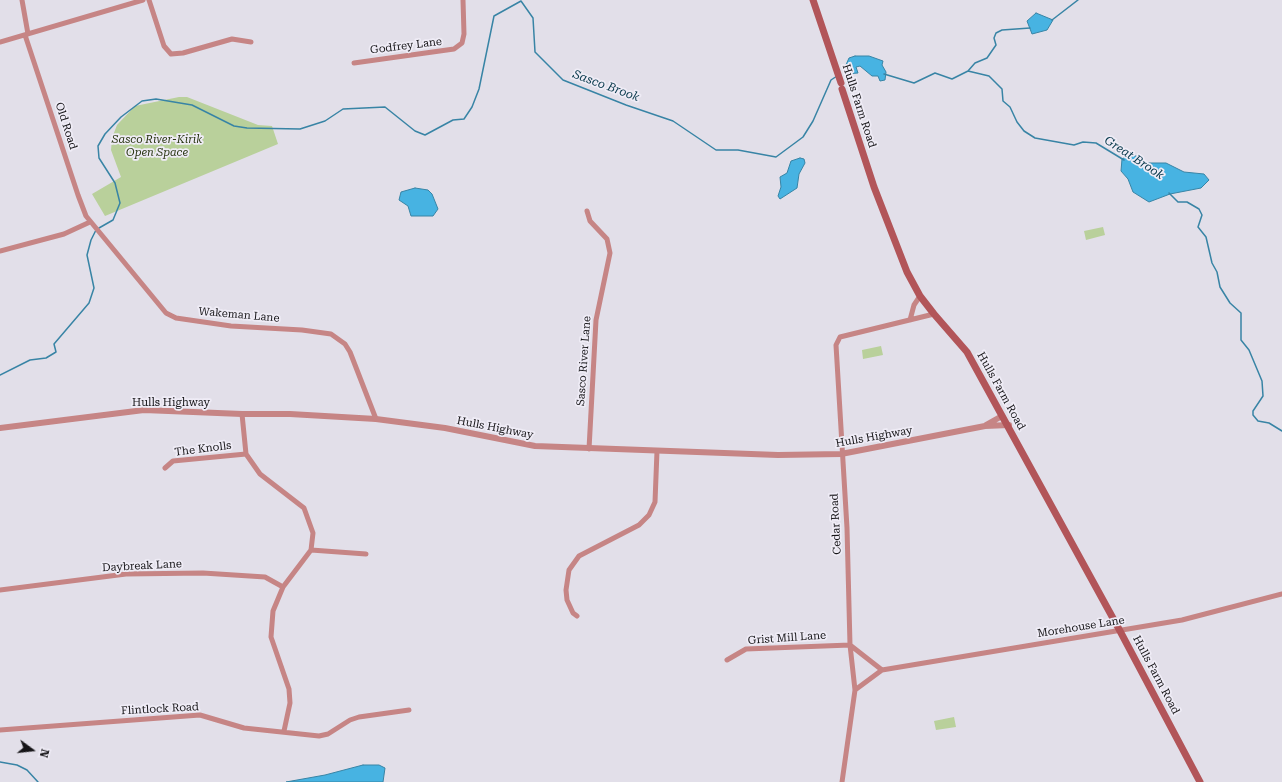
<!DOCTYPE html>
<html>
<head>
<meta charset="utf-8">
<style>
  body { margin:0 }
  #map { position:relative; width:1282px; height:782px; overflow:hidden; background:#e2dfe9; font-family:"Roboto Serif",serif }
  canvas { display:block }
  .north { position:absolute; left:12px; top:730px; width:40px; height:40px; -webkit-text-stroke:3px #efecf6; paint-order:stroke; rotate:105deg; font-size:11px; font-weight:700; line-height:16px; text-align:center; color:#161518 }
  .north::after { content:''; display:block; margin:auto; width:14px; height:18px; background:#161518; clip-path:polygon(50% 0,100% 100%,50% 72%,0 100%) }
</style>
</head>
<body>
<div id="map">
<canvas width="1282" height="782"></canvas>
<div class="north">N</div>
</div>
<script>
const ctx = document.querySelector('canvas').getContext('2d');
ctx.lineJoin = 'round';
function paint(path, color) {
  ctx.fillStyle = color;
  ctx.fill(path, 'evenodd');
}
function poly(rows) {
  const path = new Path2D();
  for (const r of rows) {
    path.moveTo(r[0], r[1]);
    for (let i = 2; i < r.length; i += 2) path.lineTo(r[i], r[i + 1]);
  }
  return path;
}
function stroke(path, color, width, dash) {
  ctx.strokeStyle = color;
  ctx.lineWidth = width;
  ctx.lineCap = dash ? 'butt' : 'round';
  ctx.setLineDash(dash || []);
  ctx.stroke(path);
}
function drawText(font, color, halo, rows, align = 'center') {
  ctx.font = font + ' "Roboto Serif",serif';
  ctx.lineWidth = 3.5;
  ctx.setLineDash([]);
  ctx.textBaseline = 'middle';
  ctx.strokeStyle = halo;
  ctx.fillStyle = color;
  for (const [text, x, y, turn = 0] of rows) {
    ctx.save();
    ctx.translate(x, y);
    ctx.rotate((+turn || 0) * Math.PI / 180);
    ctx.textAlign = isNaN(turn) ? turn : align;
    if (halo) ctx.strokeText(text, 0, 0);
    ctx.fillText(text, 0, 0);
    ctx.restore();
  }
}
const green = poly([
  [179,97,187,97,258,125,272,126,278,144,105,216,92,194,121,177,111,150,112,138,117,125,135,106],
  [1103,227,1105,235,1086,240,1084,231],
  [881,346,883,355,863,359,862,350],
  [954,717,956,727,936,730,934,721]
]);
const water = poly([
  [1036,13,1053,20,1047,30,1032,34,1027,21,1036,13],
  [855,56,869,56,883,61,882,65,886,72,885,80,880,81,878,76,872,76,860,66,856,67,858,73,845,74,845,67,849,58,855,56],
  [1127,156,1137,156,1146,163,1166,163,1184,172,1204,174,1209,180,1201,188,1170,194,1149,202,1133,192,1128,179,1121,171,1122,159,1127,156],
  [800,158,804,159,805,163,799,174,797,188,780,199,778,196,781,187,780,177,787,173,791,161,800,158],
  [415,188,428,190,432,194,438,209,433,216,411,216,408,206,399,200,401,192,415,188],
  [363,765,379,765,385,768,383,782,286,782,325,775,363,765]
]);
const stream = poly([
  [1052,20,1078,0],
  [968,71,989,76,1002,89,1003,101,1010,107,1017,122,1024,131,1035,138,1074,145,1083,142,1096,143,1124,160],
  [884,74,914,83,935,73,952,79,968,71,975,63,987,58,996,45,994,38,996,33,1002,30,1030,28],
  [1169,193,1178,202,1187,202,1199,209,1202,215,1198,227,1206,237,1212,263,1217,272,1220,287,1230,303,1241,313,1241,340,1249,350,1262,381,1263,396,1253,411,1253,415,1258,421,1269,423,1282,431],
  [99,228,113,220,120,203,115,183,99,158,98,146,105,134,121,117,142,101,156,99,192,105,234,126,247,128,300,129,325,121,343,109,385,107,415,131,425,135,453,120,464,119,472,107,479,89,494,16,521,1,533,18,535,52,563,80,626,105,673,121,716,150,738,150,776,157,803,137,813,121,831,80,837,76],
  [0,375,30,360,46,358,56,352,54,344,89,303,94,288,87,255,91,240,96,230],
  [0,762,17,765,27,770,38,782]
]);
const minor = poly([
  [22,0,28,34],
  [149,0,164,46,171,54,183,53,232,39,251,42],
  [25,35,78,195,86,216,166,313,176,318,231,326,302,330,331,334,345,344,350,352,376,419],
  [0,42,143,0],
  [354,63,454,49,462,43,464,34,463,0],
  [587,211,590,221,607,239,610,253,596,320,589,449],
  [0,251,64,234,90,222],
  [910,320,914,305,920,296],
  [242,414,246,454,260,474,304,508,313,533,311,550,283,587,273,611,271,637,289,689,290,703,284,731],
  [165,468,173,461,246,454],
  [311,550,366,554],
  [0,590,126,574,203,573,265,577,283,587],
  [577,616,573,613,567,600,566,590,569,570,579,556,639,525,649,515,655,502,657,451],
  [727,660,746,649,850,645,882,670],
  [855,690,882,670,1182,620,1282,594],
  [0,730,200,715,244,728,319,736,328,734,350,720,359,717,409,710],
  [842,782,855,690,850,645,847,528,836,345,840,337,934,314]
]);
const tertiary = poly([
  [986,425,1002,416],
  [0,428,144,410,242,414,290,414,376,419,445,428,535,446,778,455,841,454,985,426,1009,425]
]);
const secondary = poly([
  [813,0,841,83],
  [842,89,874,187,907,272,920,296,934,314,967,352,1120,631,1200,782]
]);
const streetNames = [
  ["Godfrey Lane",406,46,-7],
  ["Hulls Farm Road",859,106,72],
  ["Old Road",66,126,72],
  ["Wakeman Lane",239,315,5],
  ["Sasco River Lane",584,361,-86],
  ["Hulls Farm Road",1001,391,61],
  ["Hulls Highway",171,403],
  ["Hulls Highway",495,428,11],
  ["Hulls Highway",874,437,-10],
  ["The Knolls",203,449,-7],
  ["Cedar Road",836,524,-93],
  ["Daybreak Lane",142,566,-3],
  ["Morehouse Lane",1081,627,-9],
  ["Grist Mill Lane",787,638,-4],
  ["Hulls Farm Road",1156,675,62],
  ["Flintlock Road",160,709,-3]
];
const parkNames = [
  ["Sasco River-Kirik",157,140],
  ["Open Space",157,153]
];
const waterNames = [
  ["Sasco Brook",606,86,20],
  ["Great Brook",1134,158,33]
];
paint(green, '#b9d09b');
paint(water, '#47b3e2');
stroke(water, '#3884a5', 1);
stroke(stream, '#3884a5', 1.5);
stroke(minor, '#c68585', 5);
stroke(tertiary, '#c68585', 6);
stroke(secondary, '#b25559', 7);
drawText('11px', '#161518', '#efecf6', streetNames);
drawText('italic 11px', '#283511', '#efecf6', parkNames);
drawText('italic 12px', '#06374a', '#efecf6', waterNames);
</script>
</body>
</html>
